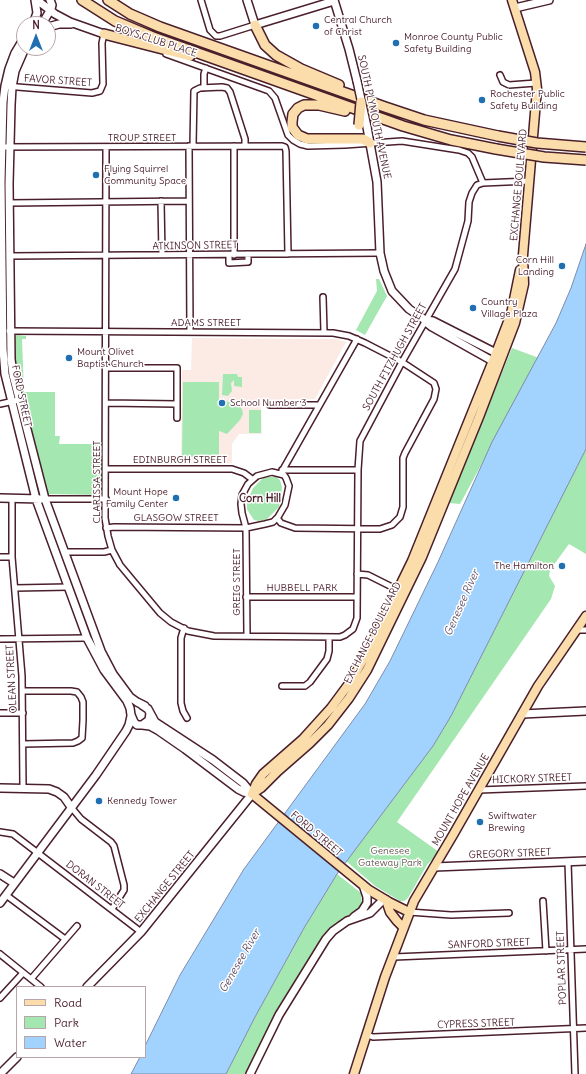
<!DOCTYPE html>
<html>
<head>
<meta charset="utf-8">
<style>
  body { margin:0 }
  #map { position:relative; width:586px; height:1074px; overflow:hidden; background:#fff; font-family:Delius,sans-serif }
  canvas { display:block }
  .legend { position:absolute; left:16px; top:986px; width:130px; height:72px; box-sizing:border-box; background:#fff; border:1px solid #b7a5aa; margin:0; padding:5px 7px; list-style:none; font-size:12px; color:#4a1f2b }
  .legend li { display:flex; align-items:center; gap:8px; height:20px }
  .legend b { width:20px; border:1px solid #b7a5aa }
  .north { position:absolute; left:16px; top:16px; width:40px; height:40px; box-sizing:border-box; background:#fff; border:1px solid #b7a5aa; border-radius:50%; rotate:0deg; font-size:11px; font-weight:700; line-height:16px; text-align:center; color:#4a1f2b }
  .north::after { content:''; display:block; margin:auto; width:14px; height:18px; background:#1f6fb2; clip-path:polygon(50% 0,100% 100%,50% 72%,0 100%) }
</style>
</head>
<body>
<div id="map">
<canvas width="586" height="1074"></canvas>
<ul class="legend">
<li><b style="height:5px;background:#faddab"></b>Road</li>
<li><b style="height:11px;background:#a5e7b1"></b>Park</li>
<li><b style="height:11px;background:#a2d3ff"></b>Water</li>
</ul>
<div class="north">N</div>
</div>
<script>
const ctx = document.querySelector('canvas').getContext('2d');
ctx.lineJoin = 'round';
function paint(path, color) {
  ctx.fillStyle = color;
  ctx.fill(path, 'evenodd');
}
function poly(rows) {
  const path = new Path2D();
  for (const r of rows) {
    path.moveTo(r[0], r[1]);
    for (let i = 2; i < r.length; i += 2) path.lineTo(r[i], r[i + 1]);
  }
  return path;
}
function stroke(path, color, width, dash) {
  ctx.strokeStyle = color;
  ctx.lineWidth = width;
  ctx.lineCap = dash ? 'butt' : 'round';
  ctx.setLineDash(dash || []);
  ctx.stroke(path);
}
function drawText(font, color, halo, rows, align = 'center') {
  ctx.font = font + ' Delius,sans-serif';
  ctx.lineWidth = 3;
  ctx.setLineDash([]);
  ctx.textBaseline = 'middle';
  ctx.strokeStyle = halo;
  ctx.fillStyle = color;
  for (const [text, x, y, turn = 0] of rows) {
    ctx.save();
    ctx.translate(x, y);
    ctx.rotate((+turn || 0) * Math.PI / 180);
    ctx.textAlign = isNaN(turn) ? turn : align;
    if (halo) ctx.strokeText(text, 0, 0);
    ctx.fillText(text, 0, 0);
    ctx.restore();
  }
}
const built = poly([
  [192,338,337,339,346,342,315,399,261,400,262,434,239,434,232,444,232,463,181,463,182,370,191,370]
]);
const green = poly([
  [376,279,379,279,387,296,365,335,356,330,377,291],
  [17,335,26,336,26,339,22,339,24,392,55,392,55,436,60,436,59,444,102,444,102,491,100,495,47,494,15,370,13,339,15,336],
  [512,348,539,358,460,504,449,503],
  [223,374,237,374,238,377,242,377,242,387,234,386,234,380,231,383,232,391,228,396,222,395],
  [183,382,219,382,219,400,221,399,239,406,242,409,243,414,240,420,227,434,219,431,219,458,182,457],
  [249,410,261,410,261,433,249,433],
  [586,449,586,554,569,544,550,570,549,576,555,586,551,599,397,822,439,852,427,865,408,898,404,901,400,901,375,886,346,861,433,746,451,716],
  [264,477,276,477,280,480,282,487,281,497,279,507,267,519,259,521,254,520,250,514,247,509,247,502,253,488],
  [337,874,361,893,362,903,365,903,361,909,335,925,326,933,319,943,281,1006,245,1074,226,1074,255,1017,304,928]
]);
const water = poly([
  [586,244,586,449,451,716,433,746,337,874,304,928,255,1017,226,1074,131,1074,140,1057,145,1057,145,1046,180,975,244,869,365,704,390,661,438,562,492,442,556,323,571,288,586,244]
]);
const street = poly([
  [201,0,210,30,216,36,220,36,255,25],
  [166,54,269,91,275,98,288,135,293,140,300,144,308,146,345,145,402,141,459,150,468,153,472,157,483,183],
  [500,75,503,82,509,85,536,83],
  [5,86,92,93,100,91,103,84,102,43,104,34,105,35],
  [204,88,204,74,206,68],
  [189,146,190,332],
  [193,146,194,91,200,88,222,87,227,88,230,92,245,139,245,146],
  [0,147,282,146,285,147,286,151,288,254],
  [106,147,105,518,108,536,112,550,120,565,160,613,171,622,188,631,214,636,340,637,345,635,353,629,357,618,358,470,360,441,402,362,455,269,468,221,469,202,472,193,477,185,483,183,529,181],
  [161,201,162,255],
  [9,203,189,201],
  [229,255,229,263,248,262,248,254],
  [234,255,234,146],
  [10,256,380,253],
  [323,297,324,332],
  [9,331,333,333,349,336,365,343,402,362,434,383,436,389,434,399,405,453,403,458,403,507,400,517,392,525,380,529,295,528,281,523,277,518],
  [106,368,177,368,177,418],
  [106,403,177,404],
  [0,404,19,400],
  [270,405,319,405],
  [106,469,232,469,244,473,252,479],
  [282,470,358,470],
  [281,473,357,339],
  [12,498,12,557,22,676,23,787],
  [45,499,106,499],
  [106,528,114,527,246,528,265,524,273,522,278,517,285,505,289,486,286,478,284,475,272,472,257,476,248,484,242,495,241,504,242,513,246,528,247,636],
  [64,552,104,552,112,550],
  [0,557,12,557],
  [357,574,368,575,400,591],
  [15,588,69,587],
  [246,597,357,597],
  [184,628,181,638,181,703,183,711,187,718],
  [576,630,586,630],
  [0,639,87,638],
  [282,686,305,686,310,682,327,659,329,651,329,637],
  [23,691,71,691,77,692,81,697,83,702,83,720,82,738,78,741,73,743,23,744],
  [0,713,23,713],
  [479,790,586,786],
  [71,807,81,819,111,842,114,846,124,885,124,890,112,909],
  [0,832,13,834,141,932],
  [568,862,575,1074],
  [6,895,65,939],
  [543,901,546,951],
  [409,912,451,915,509,913],
  [0,954,41,987],
  [394,957,586,949],
  [31,979,77,926],
  [0,998,23,973],
  [367,1035,373,1037,586,1028]
]);
const secondary = poly([
  [37,0,55,14,70,22,104,34],
  [247,0,255,25,334,1],
  [334,0,349,49,357,81],
  [515,8,549,0],
  [33,24,37,13,35,0],
  [42,24,51,9,52,5,50,0],
  [48,27,59,24,71,24],
  [24,38,15,53,9,69,5,86,3,102,1,182,3,349,5,374,36,499,87,638,104,670,127,701,130,708,131,715],
  [25,48,15,71,12,87,11,105,9,184,11,359,13,375,45,499,101,651,113,674,130,697,137,702,145,706],
  [367,127,377,182,380,253,384,271,392,291,409,309,425,320,433,321,500,355],
  [425,320,427,323,432,327,496,363],
  [0,498,41,499],
  [142,705,148,709,155,722,213,760,243,783,252,794],
  [522,714,586,711],
  [131,715,134,722,137,725,142,725,149,720,150,713],
  [142,725,150,726,159,731,185,749,238,789,244,792,252,794],
  [0,788,49,789,57,792,64,797,71,807],
  [434,867,586,861],
  [0,874,14,883],
  [0,903,96,775,126,731,129,725,131,716],
  [353,918,355,916,362,911,367,903,367,897,363,885],
  [87,987,141,932,252,794],
  [0,1074,17,1057],
  [250,1074,279,1015,326,939,333,931,347,921,370,913,384,899]
]);
const primary = poly([
  [252,794,261,788,278,771,310,743,328,725,349,698,367,670,422,557,479,417,515,323,524,284,523,255,537,89,535,72,512,0],
  [252,794,256,784,263,774,303,739,331,708,351,681,368,651,412,561,496,353,511,314,520,270],
  [252,794,369,890,389,902,409,912],
  [386,900,390,912,397,921,403,927],
  [354,1074,385,977,414,901,453,835,538,686,586,616]
]);
const highway = poly([
  [82,0,115,21,153,37,403,126,451,140,496,149],
  [108,0,130,14,160,27,385,107,424,120,498,136],
  [255,25,265,45,276,55,301,69,339,85],
  [104,34,190,56],
  [345,111,319,105,304,105,298,108,293,114,292,122,292,127,298,135,307,139,363,139,370,143]
]);
const secondaryBridge = poly([
  [357,81,367,127]
]);
const highwayBridge = poly([
  [359,125,361,102],
  [498,136,537,143,586,147],
  [496,149,544,157,586,160]
]);
const markers = [
  [316,26,4,"#1f6fb2"],
  [396,43,4,"#1f6fb2"],
  [482,100,4,"#1f6fb2"],
  [96,175,4,"#1f6fb2"],
  [562,266,4,"#1f6fb2"],
  [473,308,4,"#1f6fb2"],
  [69,358,4,"#1f6fb2"],
  [222,403,4,"#1f6fb2"],
  [176,498,4,"#1f6fb2"],
  [562,566,4,"#1f6fb2"],
  [99,801,4,"#1f6fb2"],
  [480,822,4,"#1f6fb2"]
];
const poiNames = [
  ["Central Church",324,20],
  ["of Christ",324,32],
  ["Monroe County Public",404,37],
  ["Safety Building",404,49],
  ["Rochester Public",490,94],
  ["Safety Building",490,106],
  ["Flying Squirrel",104,169],
  ["Community Space",104,181],
  ["Corn Hill",554,260,"right"],
  ["Landing",554,272,"right"],
  ["Country",481,302],
  ["Village Plaza",481,314],
  ["Mount Olivet",77,352],
  ["Baptist Church",77,364],
  ["School Number 3",230,403],
  ["Mount Hope",168,492,"right"],
  ["Family Center",168,504,"right"],
  ["The Hamilton",554,566,"right"],
  ["Kennedy Tower",107,801],
  ["Swiftwater",488,816],
  ["Brewing",488,828]
];
const streetNames = [
  ["BOYS CLUB PLACE",156,41,18],
  ["FAVOR STREET",58,81,4],
  ["SOUTH PLYMOUTH AVENUE",374,117,78],
  ["TROUP STREET",142,138],
  ["EXCHANGE BOULEVARD",519,185,-85],
  ["ATKINSON STREET",195,246,-1],
  ["ADAMS STREET",206,323],
  ["SOUTH FITZHUGH STREET",395,357,-61],
  ["FORD STREET",21,396,78],
  ["EDINBURGH STREET",180,460],
  ["CLARISSA STREET",97,482,-90],
  ["GLASGOW STREET",176,518],
  ["GREIG STREET",237,582,-90],
  ["HUBBELL PARK",302,588],
  ["EXCHANGE BOULEVARD",373,633,-63],
  ["OLEAN STREET",12,679,-93],
  ["HICKORY STREET",532,779,-2],
  ["MOUNT HOPE AVENUE",461,800,-60],
  ["FORD STREET",316,834,40],
  ["GREGORY STREET",510,854,-2],
  ["DORAN STREET",95,885,38],
  ["EXCHANGE STREET",165,887,-51],
  ["SANFORD STREET",489,944,-2],
  ["POPLAR STREET",562,968,-92],
  ["CYPRESS STREET",476,1024,-2]
];
const parkNames = [
  ["Genesee",390,851],
  ["Gateway Park",390,863]
];
const neighbourhoodNames = [
  ["Corn Hill",260,499]
];
const waterNames = [
  ["Genesee River",462,603,-66],
  ["Genesee River",240,961,-60]
];
paint(built, '#fcebe5');
paint(green, '#a5e7b1');
paint(water, '#a2d3ff');
stroke(water, '#7f8baa', 1);
stroke(street, '#4a1f2b', 8);
stroke(secondary, '#4a1f2b', 10);
stroke(primary, '#4a1f2b', 11);
stroke(highway, '#4a1f2b', 12);
stroke(street, '#fff', 5);
stroke(secondary, '#fff', 7);
stroke(primary, '#faddab', 8);
stroke(highway, '#faddab', 9);
stroke(secondaryBridge, '#4a1f2b', 10, []);
stroke(highwayBridge, '#4a1f2b', 12, []);
stroke(secondaryBridge, '#fff', 7);
stroke(highwayBridge, '#faddab', 9);
for (const [x, y, r, color] of markers) {
  const dot = new Path2D();
  dot.arc(x, y, r, 0, 2 * Math.PI);
  ctx.fillStyle = color;
  ctx.fill(dot);
  stroke(dot, '#fff', 1.5);
}
drawText('10px', '#4a1f2b', '#fff', poiNames, 'left');
drawText('10px', '#4a1f2b', '#fff', streetNames);
drawText('10px', '#655b53', '#fff', parkNames);
drawText('bold 11px', '#4a1f2b', '#fff', neighbourhoodNames);
drawText('italic 11px', '#64556b', '#fff', waterNames);
</script>
</body>
</html>
